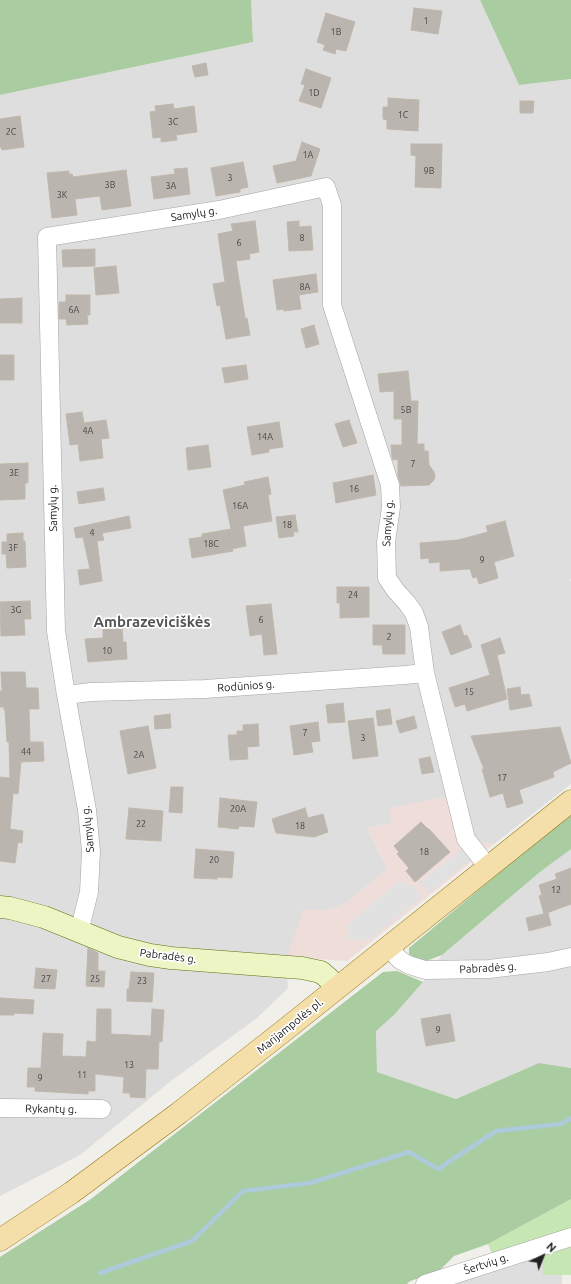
<!DOCTYPE html>
<html>
<head>
<meta charset="utf-8">
<style>
  body { margin:0 }
  #map { position:relative; width:571px; height:1284px; overflow:hidden; background:#f1efe9; font-family:Ubuntu,sans-serif }
  canvas { display:block }
  .north { position:absolute; left:523px; top:1236px; width:40px; height:40px; -webkit-text-stroke:3px #fff; paint-order:stroke; rotate:43deg; font-size:11px; font-weight:700; line-height:16px; text-align:center; color:#212121 }
  .north::after { content:''; display:block; margin:auto; width:14px; height:18px; background:#212121; clip-path:polygon(50% 0,100% 100%,50% 72%,0 100%) }
</style>
</head>
<body>
<div id="map">
<canvas width="571" height="1284"></canvas>
<div class="north">N</div>
</div>
<script>
const ctx = document.querySelector('canvas').getContext('2d');
ctx.lineJoin = 'round';
function paint(path, color) {
  ctx.fillStyle = color;
  ctx.fill(path, 'evenodd');
}
function poly(rows) {
  const path = new Path2D();
  for (const r of rows) {
    path.moveTo(r[0], r[1]);
    for (let i = 2; i < r.length; i += 2) path.lineTo(r[i], r[i + 1]);
  }
  return path;
}
function stroke(path, color, width, dash) {
  ctx.strokeStyle = color;
  ctx.lineWidth = width;
  ctx.lineCap = dash ? 'butt' : 'round';
  ctx.setLineDash(dash || []);
  ctx.stroke(path);
}
function drawText(font, color, halo, rows, align = 'center') {
  ctx.font = font + ' Ubuntu,sans-serif';
  ctx.lineWidth = 3.5;
  ctx.setLineDash([]);
  ctx.textBaseline = 'middle';
  ctx.strokeStyle = halo;
  ctx.fillStyle = color;
  for (const [text, x, y, turn = 0] of rows) {
    ctx.save();
    ctx.translate(x, y);
    ctx.rotate((+turn || 0) * Math.PI / 180);
    ctx.textAlign = isNaN(turn) ? turn : align;
    if (halo) ctx.strokeText(text, 0, 0);
    ctx.fillText(text, 0, 0);
    ctx.restore();
  }
}
const residential = poly([
  [251,0,480,0,519,85,571,79,571,578,570,579,571,583,571,784,494,844,479,842,391,823,367,828,387,869,345,904,326,910,303,910,287,976,288,988,257,1018,171,1081,80,1155,0,1196,0,95,253,42],
  [571,849,571,1068,539,1063,456,1099,377,1072,376,1031,394,1015,423,982,442,955,540,872],
  [542,1251,544,1275,562,1275,562,1284,441,1284]
]);
const commercial = poly([
  [460,794,468,831,479,842,494,844,347,961,287,957,303,910,326,910,345,904,387,869,367,828,391,823,390,808]
]);
const grass = poly([
  [571,1199,571,1230,492,1254,488,1244],
  [571,1242,571,1275,543,1275,542,1251]
]);
const forest = poly([
  [0,0,251,0,253,42,0,95],
  [480,0,571,0,571,79,519,85],
  [571,813,571,849,540,872,442,955,426,961,409,957,409,948],
  [397,971,423,982,394,1015,376,1031,377,1072,456,1099,539,1063,571,1068,571,1199,488,1244,454,1256,438,1272,410,1281,407,1284,0,1284,0,1257,91,1199,383,972]
]);
const parking = poly([
  [463,849,471,859,429,893,420,882],
  [399,881,413,885,421,898,369,940,348,939,347,925]
]);
const stream = poly([
  [100,1273,192,1241,243,1191,310,1183,409,1152,438,1169,496,1131,561,1124,571,1118]
]);
const building = poly([
  [414,8,442,11,438,34,411,30,414,8],
  [326,13,355,22,346,51,336,49,335,54,323,50,325,45,317,42,326,13],
  [206,63,208,75,195,77,192,66,206,63],
  [306,69,331,78,321,108,299,101,305,85,301,84,306,69],
  [388,98,419,100,418,131,387,129,387,120,383,119,383,107,388,107,388,98],
  [520,101,534,101,533,113,520,113,520,101],
  [173,104,174,109,194,106,197,132,176,135,177,140,161,142,161,137,153,138,150,112,156,111,155,106,173,104],
  [20,116,24,147,2,150,1,147,0,148,0,119,20,116],
  [302,142,320,149,311,176,277,183,273,166,296,161,302,142],
  [411,144,442,144,441,188,415,187,416,156,411,155,411,144],
  [243,162,248,187,240,189,240,192,216,196,211,168,243,162],
  [187,168,190,194,154,199,151,177,175,174,174,169,187,168],
  [126,170,131,206,102,210,100,196,75,199,77,215,52,218,47,173,69,171,69,174,72,174,73,177,126,170],
  [255,221,259,252,249,254,250,259,236,261,245,318,247,318,250,335,226,339,220,305,217,306,213,284,225,282,218,234,233,231,231,224,255,221],
  [299,221,299,227,311,226,313,250,289,251,287,222,299,221],
  [95,249,95,266,63,267,62,250,95,249],
  [116,266,119,293,96,295,94,268,116,266],
  [316,274,318,292,299,295,301,309,284,311,284,309,277,310,273,280,316,274],
  [66,295,90,295,90,315,87,315,88,324,67,325,66,319,59,319,59,302,66,302,66,295],
  [22,298,22,323,0,323,0,299,22,298],
  [314,325,319,344,306,348,301,329,314,325],
  [0,355,14,355,14,380,0,380,0,355],
  [246,365,248,379,225,383,222,368,246,365],
  [408,371,411,401,418,401,417,444,424,444,424,451,428,451,429,465,434,472,435,476,434,480,429,485,401,486,398,476,398,459,393,460,392,457,391,445,402,445,402,419,394,419,394,391,380,392,378,374,408,371],
  [82,412,84,423,106,420,109,438,101,439,103,458,80,461,78,444,70,445,66,414,82,412],
  [349,420,357,443,343,447,335,424,349,420],
  [279,422,283,447,269,449,269,452,252,455,247,427,279,422],
  [208,445,211,467,188,470,186,448,208,445],
  [28,463,28,483,25,483,25,499,0,500,0,464,28,463],
  [373,475,376,495,336,503,333,483,373,475],
  [268,477,271,494,268,495,272,521,243,526,246,546,232,549,233,551,192,558,189,539,202,537,202,534,231,529,223,490,245,485,244,482,268,477],
  [103,488,105,500,79,504,77,492,103,488],
  [295,515,298,532,293,532,294,536,279,538,276,517,295,515],
  [129,516,131,528,102,533,104,540,97,541,102,581,80,585,78,570,90,569,83,537,76,538,74,528,129,516],
  [505,521,514,556,494,562,498,578,479,584,477,577,473,578,470,569,440,571,440,562,429,563,429,558,421,559,420,543,458,540,488,532,486,526,505,521],
  [23,533,23,541,25,541,26,567,7,568,6,554,2,554,2,542,7,542,7,534,23,533],
  [337,587,369,587,369,617,340,618,340,603,337,603,337,587],
  [30,601,31,619,24,619,25,635,1,636,0,602,30,601],
  [271,604,277,654,264,655,262,634,250,636,246,606,271,604],
  [373,625,405,625,405,654,383,654,382,645,373,645,373,625],
  [460,625,464,636,467,635,472,647,451,655,442,632,460,625],
  [122,628,123,642,126,642,127,659,88,662,85,639,103,638,103,629,122,628],
  [500,638,505,653,497,655,507,699,467,711,465,704,455,707,449,688,490,675,481,645,500,638],
  [1,672,25,672,26,688,38,688,39,709,29,709,30,742,43,742,44,761,21,762,18,794,13,793,10,829,23,831,22,843,18,842,15,863,0,861,0,777,10,778,9,742,7,742,5,710,4,710,4,707,0,707,0,691,2,691,1,672],
  [520,687,521,695,529,694,532,706,510,710,507,689,520,687],
  [343,703,345,722,328,723,326,705,343,703],
  [390,709,392,724,378,726,376,711,390,709],
  [170,714,171,728,155,729,154,716,170,714],
  [414,716,417,728,400,733,396,721,414,716],
  [373,718,378,756,353,759,348,721,373,718],
  [318,722,320,741,311,742,313,752,294,755,290,726,318,722],
  [258,724,259,746,247,747,248,759,230,760,228,735,237,735,237,731,243,731,243,725,258,724],
  [148,726,156,768,128,774,120,731,148,726],
  [560,727,571,763,553,772,554,777,519,790,523,803,507,808,503,793,490,797,482,769,484,769,471,736,560,727],
  [430,757,434,772,422,774,419,759,430,757],
  [171,787,183,787,182,813,169,812,171,787],
  [220,798,257,802,254,827,239,826,238,829,218,827,220,798],
  [129,808,163,811,161,841,126,839,129,808],
  [305,808,308,818,323,814,328,832,314,837,276,833,272,819,305,808],
  [421,822,428,829,429,829,450,852,415,882,406,871,409,868,397,854,399,852,394,846,421,822],
  [196,849,234,852,232,878,217,877,217,879,194,878,196,849],
  [571,868,571,904,544,914,539,896,542,895,539,885,557,879,555,874,571,868],
  [548,913,551,925,529,931,526,918,548,913],
  [88,948,98,953,98,971,105,971,104,987,86,986,88,948],
  [36,968,57,970,55,989,34,988,36,968],
  [131,972,154,973,152,1002,127,1001,127,989,129,989,131,972],
  [0,998,34,1000,33,1014,14,1013,14,1015,0,1015,0,998],
  [97,1009,111,1009,111,1034,151,1036,152,1009,164,1010,162,1042,159,1041,158,1069,146,1069,145,1098,130,1097,130,1093,123,1093,124,1077,95,1074,95,1091,88,1091,88,1094,35,1091,35,1087,27,1087,28,1068,41,1068,43,1033,63,1034,62,1056,86,1057,87,1041,96,1042,97,1009],
  [450,1014,455,1041,426,1046,421,1019,450,1014]
]);
const street = poly([
  [66,695,91,692,205,689,405,675,425,673],
  [79,932,89,892,91,851,87,810,66,695,56,631,47,237,219,210,326,187,332,205,332,305,390,485,391,507,386,542,387,578,396,591,407,603,414,613,419,627,425,673,466,839,488,867],
  [388,947,400,960,409,965,425,970,489,969,548,962,571,957],
  [0,1108,102,1109],
  [425,1284,571,1237]
]);
const secondary = poly([
  [0,907,10,908,44,917,118,947,150,955,171,958,302,968,321,972,328,978,337,988]
]);
const primary = poly([
  [0,1240,71,1193,179,1113,281,1033,571,801]
]);
const numberNames = [
  ["1",426,21],
  ["1B",336,32],
  ["1D",314,93],
  ["1C",403,115],
  ["3C",173,122],
  ["2C",11,132],
  ["1A",308,155],
  ["9B",429,171],
  ["3",230,178],
  ["3B",110,185],
  ["3A",171,186],
  ["3K",62,195],
  ["8",302,238],
  ["6",239,243],
  ["8A",305,287],
  ["6A",74,310],
  ["5B",406,410],
  ["4A",88,431],
  ["14A",265,437],
  ["7",413,464],
  ["3E",14,473],
  ["16",354,489],
  ["16A",240,506],
  ["18",287,525],
  ["4",92,533],
  ["18C",211,544],
  ["3F",13,548],
  ["9",482,560],
  ["24",353,595],
  ["3G",16,610],
  ["6",261,620],
  ["2",389,637],
  ["10",107,651],
  ["15",469,692],
  ["7",305,733],
  ["3",363,738],
  ["44",26,752],
  ["2A",139,755],
  ["17",502,778],
  ["20A",238,809],
  ["22",141,824],
  ["18",300,826],
  ["18",424,852],
  ["20",214,860],
  ["12",556,890],
  ["27",46,979],
  ["25",95,979],
  ["23",142,981],
  ["9",438,1030],
  ["13",129,1065],
  ["11",82,1075],
  ["9",40,1078]
];
const streetNames = [
  ["Samylų g.",194,214,-9],
  ["Samylų g.",53,508,-91],
  ["Samylų g.",388,523,-86],
  ["Rodūnios g.",246,686,-4],
  ["Samylų g.",88,829,-96],
  ["Pabradės g.",168,956,7],
  ["Pabradės g.",488,968,-3],
  ["Marijampolės pl.",290,1026,-39],
  ["Rykantų g.",51,1109,1],
  ["Šertvių g.",486,1264,-18]
];
const districtNames = [
  ["Ambrazeviciškės",152,622]
];
paint(residential, '#dfdede');
paint(commercial, '#efddda');
paint(grass, '#c6e6b4');
paint(forest, '#a9cca1');
paint(parking, '#e1e1e1');
stroke(stream, '#adcada', 4.5);
paint(building, '#bab5ae');
stroke(building, '#c1b8ac', 1);
stroke(street, '#a5a5a5', 19);
stroke(secondary, '#5b720f', 23);
stroke(primary, '#91760d', 23);
stroke(street, '#fff', 18);
stroke(secondary, '#ecf5c3', 22);
stroke(primary, '#f4deaa', 22);
drawText('9px', '#474644', null, numberNames);
drawText('11px', '#212121', '#fff', streetNames);
drawText('bold 15px', '#545454', '#fff', districtNames);
</script>
</body>
</html>
